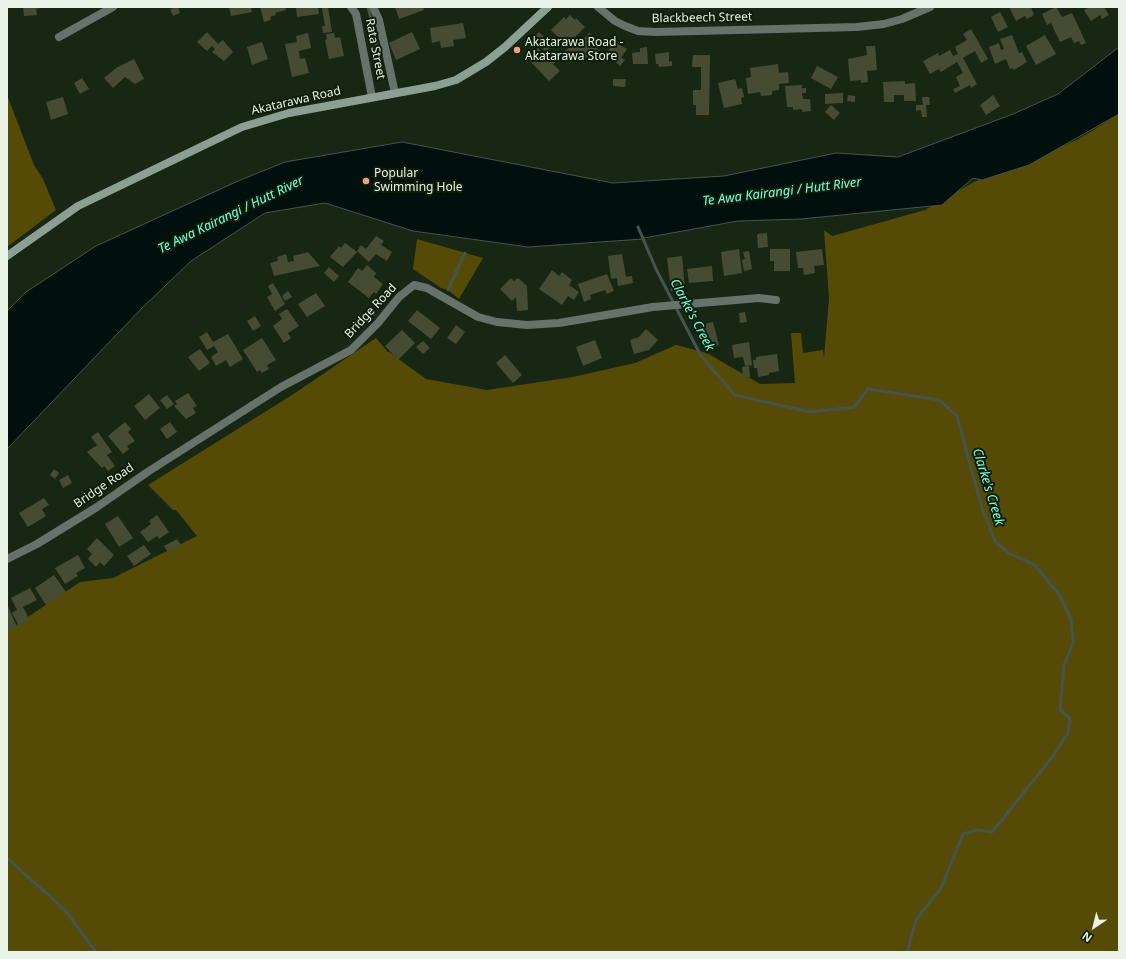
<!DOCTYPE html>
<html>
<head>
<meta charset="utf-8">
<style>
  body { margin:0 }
  #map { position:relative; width:1126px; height:959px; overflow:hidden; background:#182713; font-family:"Noto Sans",sans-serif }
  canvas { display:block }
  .frame { position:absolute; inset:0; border:8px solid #e8f2e5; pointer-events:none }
  .north { position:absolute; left:1074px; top:907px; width:40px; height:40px; -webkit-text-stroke:3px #0f1e0a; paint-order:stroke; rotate:215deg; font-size:11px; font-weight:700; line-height:16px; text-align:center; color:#e8f2e5 }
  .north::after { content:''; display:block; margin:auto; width:14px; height:18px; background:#e8f2e5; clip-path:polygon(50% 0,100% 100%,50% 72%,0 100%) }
</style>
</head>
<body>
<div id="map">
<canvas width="1126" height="959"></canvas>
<div class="frame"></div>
<div class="north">N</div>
</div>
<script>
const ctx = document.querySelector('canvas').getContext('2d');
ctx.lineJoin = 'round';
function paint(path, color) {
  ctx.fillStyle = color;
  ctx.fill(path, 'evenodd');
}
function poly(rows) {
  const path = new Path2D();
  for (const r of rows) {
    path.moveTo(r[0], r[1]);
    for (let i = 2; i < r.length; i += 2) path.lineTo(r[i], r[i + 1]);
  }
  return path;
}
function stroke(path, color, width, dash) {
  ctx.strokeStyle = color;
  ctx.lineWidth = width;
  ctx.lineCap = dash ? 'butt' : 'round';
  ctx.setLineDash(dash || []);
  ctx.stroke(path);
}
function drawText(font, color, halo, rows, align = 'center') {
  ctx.font = font + ' "Noto Sans",sans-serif';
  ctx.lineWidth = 4;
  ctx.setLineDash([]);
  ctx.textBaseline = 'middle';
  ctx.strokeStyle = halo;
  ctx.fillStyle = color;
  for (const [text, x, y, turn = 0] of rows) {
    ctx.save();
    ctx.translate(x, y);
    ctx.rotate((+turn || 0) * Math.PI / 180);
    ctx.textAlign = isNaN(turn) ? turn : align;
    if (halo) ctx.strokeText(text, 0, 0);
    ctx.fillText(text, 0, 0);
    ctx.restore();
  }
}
const green = poly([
  [7,95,34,165,43,179,56,210,7,247],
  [1119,114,1119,952,7,952,7,631,80,582,113,578,197,536,176,510,173,510,148,485,292,395,376,338,388,352,389,352,426,379,487,390,573,377,635,363,676,345,707,353,760,384,795,383,791,333,801,333,803,353,823,350,824,358,829,298,824,230,832,236,925,210,974,182,1077,140],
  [417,239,483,258,459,299,448,290,441,288,413,269]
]);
const water = poly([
  [1119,47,1119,114,1029,165,982,180,973,178,942,205,801,219,738,221,644,238,638,227,643,239,528,247,413,231,325,203,265,213,191,261,142,308,7,449,7,311,26,292,96,246,238,181,285,162,402,142,613,183,724,176,836,153,898,157,1013,114,1058,94,1119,47]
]);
const stream = poly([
  [368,7,374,31,382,73],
  [638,227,656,269,701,356,735,395,810,412,854,407,868,389,939,400,957,416,982,508,996,543,1009,553,1035,565,1060,596,1071,619,1073,643,1064,665,1060,710,1070,718,1068,733,1053,756,992,832,977,830,963,834,941,888,916,920,907,952],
  [448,290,465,253],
  [7,858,65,910,96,952]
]);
const building = poly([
  [23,7,41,7,41,8,36,9,37,15,24,16],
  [178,7,180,13,173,16,170,9],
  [229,7,251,7,252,12,231,16],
  [260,7,285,7,286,10,275,13,276,15,270,17,271,20,264,22],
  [296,7,318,7,319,14,297,17],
  [328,7,332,32,323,33,322,26,325,26,322,8],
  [395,7,423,7,424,10,399,19],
  [1009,7,1031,7,1034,15,1027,19,1025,16,1016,21],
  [1056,7,1062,17,1072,13,1086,43,1081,45,1079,41,1074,43,1071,37,1060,42,1051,23,1047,25,1042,14],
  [1089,7,1104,7,1109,15,1102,19,1100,15,1091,21,1084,10],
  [1000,12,1008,27,998,32,991,17],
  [570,15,575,20,576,18,585,27,571,41,567,37,562,41,551,30,564,17,566,19],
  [463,23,466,38,453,40,454,46,441,48,440,41,432,43,430,28],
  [971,29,988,59,981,63,975,51,963,58,977,84,971,88,970,85,955,93,953,89,960,86,956,77,963,73,957,62,941,72,939,69,930,74,923,61,938,53,939,56,950,50,953,56,958,54,955,47,967,40,963,34],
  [207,32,218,44,223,40,233,52,224,61,212,52,215,49,212,46,207,51,197,42],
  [412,32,420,49,396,60,389,43],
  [539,32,552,46,546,52,533,38],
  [308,33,311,48,299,51,300,59,305,58,309,73,292,77,285,44,297,42,296,36],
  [334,33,335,38,340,37,344,56,329,59,325,40,327,39,326,34],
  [589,33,598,41,594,45,600,51,590,62,581,54,573,62,564,52,574,43,577,46],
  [1012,35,1019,53,1022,52,1027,62,1014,70,1013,68,1010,69,1006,59,995,64,989,47,999,43,1001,50,1004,49,1000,39],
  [1045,35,1056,54,1036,65,1026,46],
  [262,42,268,59,252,65,247,47],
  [614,42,627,49,621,58,625,60,620,66,611,58,614,55,608,51],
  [866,46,875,46,877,70,867,71,868,82,861,83,861,80,850,81,848,59,867,55],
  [647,47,648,64,633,64,632,53,640,52,640,48],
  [538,48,547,58,552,54,558,60,553,64,560,71,549,81,527,58],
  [669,52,669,62,672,61,672,66,659,67,658,64,656,64,655,54],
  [693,55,710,55,709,115,696,115,696,105,693,105,693,90,701,90,701,67,692,67],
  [134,59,144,79,135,84,125,77,113,88,104,78,116,68],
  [778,64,779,73,788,72,789,83,779,84,779,90,772,91,772,95,761,96,760,92,748,94,746,78,751,77,750,68],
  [817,66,838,77,831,89,811,78],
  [82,78,89,89,80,94,74,83],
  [613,79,626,79,625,87,613,86],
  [735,79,738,89,742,88,744,97,741,98,742,104,724,108,718,83],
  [905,81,905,84,915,83,916,101,904,101,904,95,894,95,894,102,884,102,883,82],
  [802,85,802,88,806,88,806,93,802,93,803,99,810,99,811,111,802,112,802,109,793,110,793,107,787,107,785,86],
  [843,93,843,103,825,104,825,94],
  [848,95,855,96,855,102,847,101],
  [993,95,1000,106,986,115,980,105],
  [63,97,68,114,51,120,46,102],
  [922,97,929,97,930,105,926,105,927,117,922,117,921,110,916,111,916,105,923,105],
  [831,105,840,113,834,120,825,112],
  [767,233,768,247,758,248,757,234],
  [376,236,384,241,381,245,392,252,387,261,376,254,369,262,357,251,361,245,366,249],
  [345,243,357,252,343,267,330,257,339,246,341,248],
  [739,249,742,273,724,276,721,252],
  [770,249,790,249,790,271,774,271,774,261,770,261],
  [822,249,824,265,814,266,815,273,804,275,803,268,798,268,796,252],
  [749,251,752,269,744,271,742,260,745,259,743,252],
  [308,252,320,266,274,276,270,263,278,261,277,257,286,254,288,262,294,261,293,256],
  [622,254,626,277,632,276,633,283,618,286,617,278,611,279,608,256],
  [682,256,685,289,671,291,667,258],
  [367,265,376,273,374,277,383,284,376,294,374,292,369,298,348,282,358,268,362,271],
  [712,266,713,281,689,283,687,269],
  [329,267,339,276,334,282,324,273],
  [552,270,559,276,562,272,572,280,569,285,579,292,574,300,568,296,562,305,539,289],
  [607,274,614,291,607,294,605,290,590,295,591,299,584,302,578,284],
  [511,278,514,281,518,278,527,286,528,310,517,311,516,297,512,301,500,289],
  [273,283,285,304,275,311,267,297,272,294,268,286],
  [288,291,292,297,285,301,282,296],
  [316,293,325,306,307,317,298,304],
  [287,309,299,326,288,333,291,338,284,343,273,326,282,319,279,314],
  [417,310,440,328,431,339,408,321],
  [745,312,747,322,740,323,739,313],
  [255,316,261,326,253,331,247,321],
  [713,322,719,345,706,349,700,325],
  [456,325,465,332,456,344,447,338],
  [646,329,658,340,649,350,634,354,630,340,639,337],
  [402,330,415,343,398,360,385,346],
  [207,332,213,342,228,334,243,359,230,367,226,360,216,366,211,357,218,352,214,346,207,350,199,337],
  [262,338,276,360,267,365,269,369,262,373,260,370,257,372,243,350],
  [595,340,602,358,583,366,576,347],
  [423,341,430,348,423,354,416,347],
  [749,342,752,365,745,366,743,357,734,358,732,345],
  [200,349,210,363,199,371,188,357],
  [777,354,779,371,769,373,769,375,758,377,757,368,754,368,753,360,756,360,756,357],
  [505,355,522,375,513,383,496,363],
  [749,366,750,377,743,378,742,367],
  [188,393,197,406,193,408,196,413,186,419,174,406,177,404,175,401],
  [149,394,160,408,145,420,134,406],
  [167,395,174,404,167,409,160,400],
  [125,422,131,429,128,432,135,441,127,446,129,449,123,454,108,436],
  [170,422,177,432,167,439,160,429],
  [98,432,112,452,107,455,115,466,108,471,104,466,102,468,87,452,97,445,91,437],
  [54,469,59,473,55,479,50,475],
  [68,475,72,483,63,488,59,480],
  [44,498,49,505,42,509,46,516,28,527,19,513],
  [157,515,169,532,159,539,157,536,148,542,140,532,151,524,149,521],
  [118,516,133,538,119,547,105,524],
  [97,538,114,555,104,566,100,562,96,567,88,559,92,554,87,549],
  [177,539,181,545,168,552,164,546],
  [144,545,151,554,134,566,127,556],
  [78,555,85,568,76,573,78,576,65,584,55,568],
  [54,575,66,592,46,605,35,588],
  [30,588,37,600,23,607,30,620,19,626,12,613,17,610,11,598],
  [7,604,17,627,7,632]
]);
const street = poly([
  [351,7,356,14,372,97],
  [373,7,379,20,395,93],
  [598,7,615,21,625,26,638,31,655,32,857,27,884,24,902,19,930,7],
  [59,37,113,7],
  [7,559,37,544,97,507,149,471,281,387,351,350,378,323,399,297,414,285,427,288,478,317,497,322,527,325,559,323,653,307,759,298,776,300]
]);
const secondary = poly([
  [7,256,78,206,242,127,289,113,435,86,456,80,486,62,505,47,548,7]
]);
const markers = [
  [517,50,4,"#f2a081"],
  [366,181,4,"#f2a081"]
];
const streetNames = [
  ["Blackbeech Street",702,18,-1],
  ["Rata Street",375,49,79],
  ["Akatarawa Road",296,101,-13],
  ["Bridge Road",371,311,-47],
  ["Bridge Road",104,486,-34]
];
const poiNames = [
  ["Akatarawa Road -",525,43],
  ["Akatarawa Store",525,57],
  ["Popular",374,174],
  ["Swimming Hole",374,188]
];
const waterNames = [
  ["Te Awa Kairangi / Hutt River",782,192,-7],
  ["Te Awa Kairangi / Hutt River",231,215,-26],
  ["Clarke's Creek",692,315,62],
  ["Clarke's Creek",988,487,73]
];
paint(green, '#554b06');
paint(water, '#01100d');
stroke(water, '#46544e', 1);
stroke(stream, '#46544e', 3);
paint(building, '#464c33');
stroke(street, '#66726a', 8);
stroke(secondary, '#8c9f93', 8);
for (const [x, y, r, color] of markers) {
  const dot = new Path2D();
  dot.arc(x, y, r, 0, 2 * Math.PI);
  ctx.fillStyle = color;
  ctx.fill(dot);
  stroke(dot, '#0f1e0a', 1.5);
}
drawText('12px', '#e8f2e5', '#0f1e0a', streetNames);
drawText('12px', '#e8f2e5', '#0f1e0a', poiNames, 'left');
drawText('italic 13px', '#75fde1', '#0f1e0a', waterNames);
</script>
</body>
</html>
